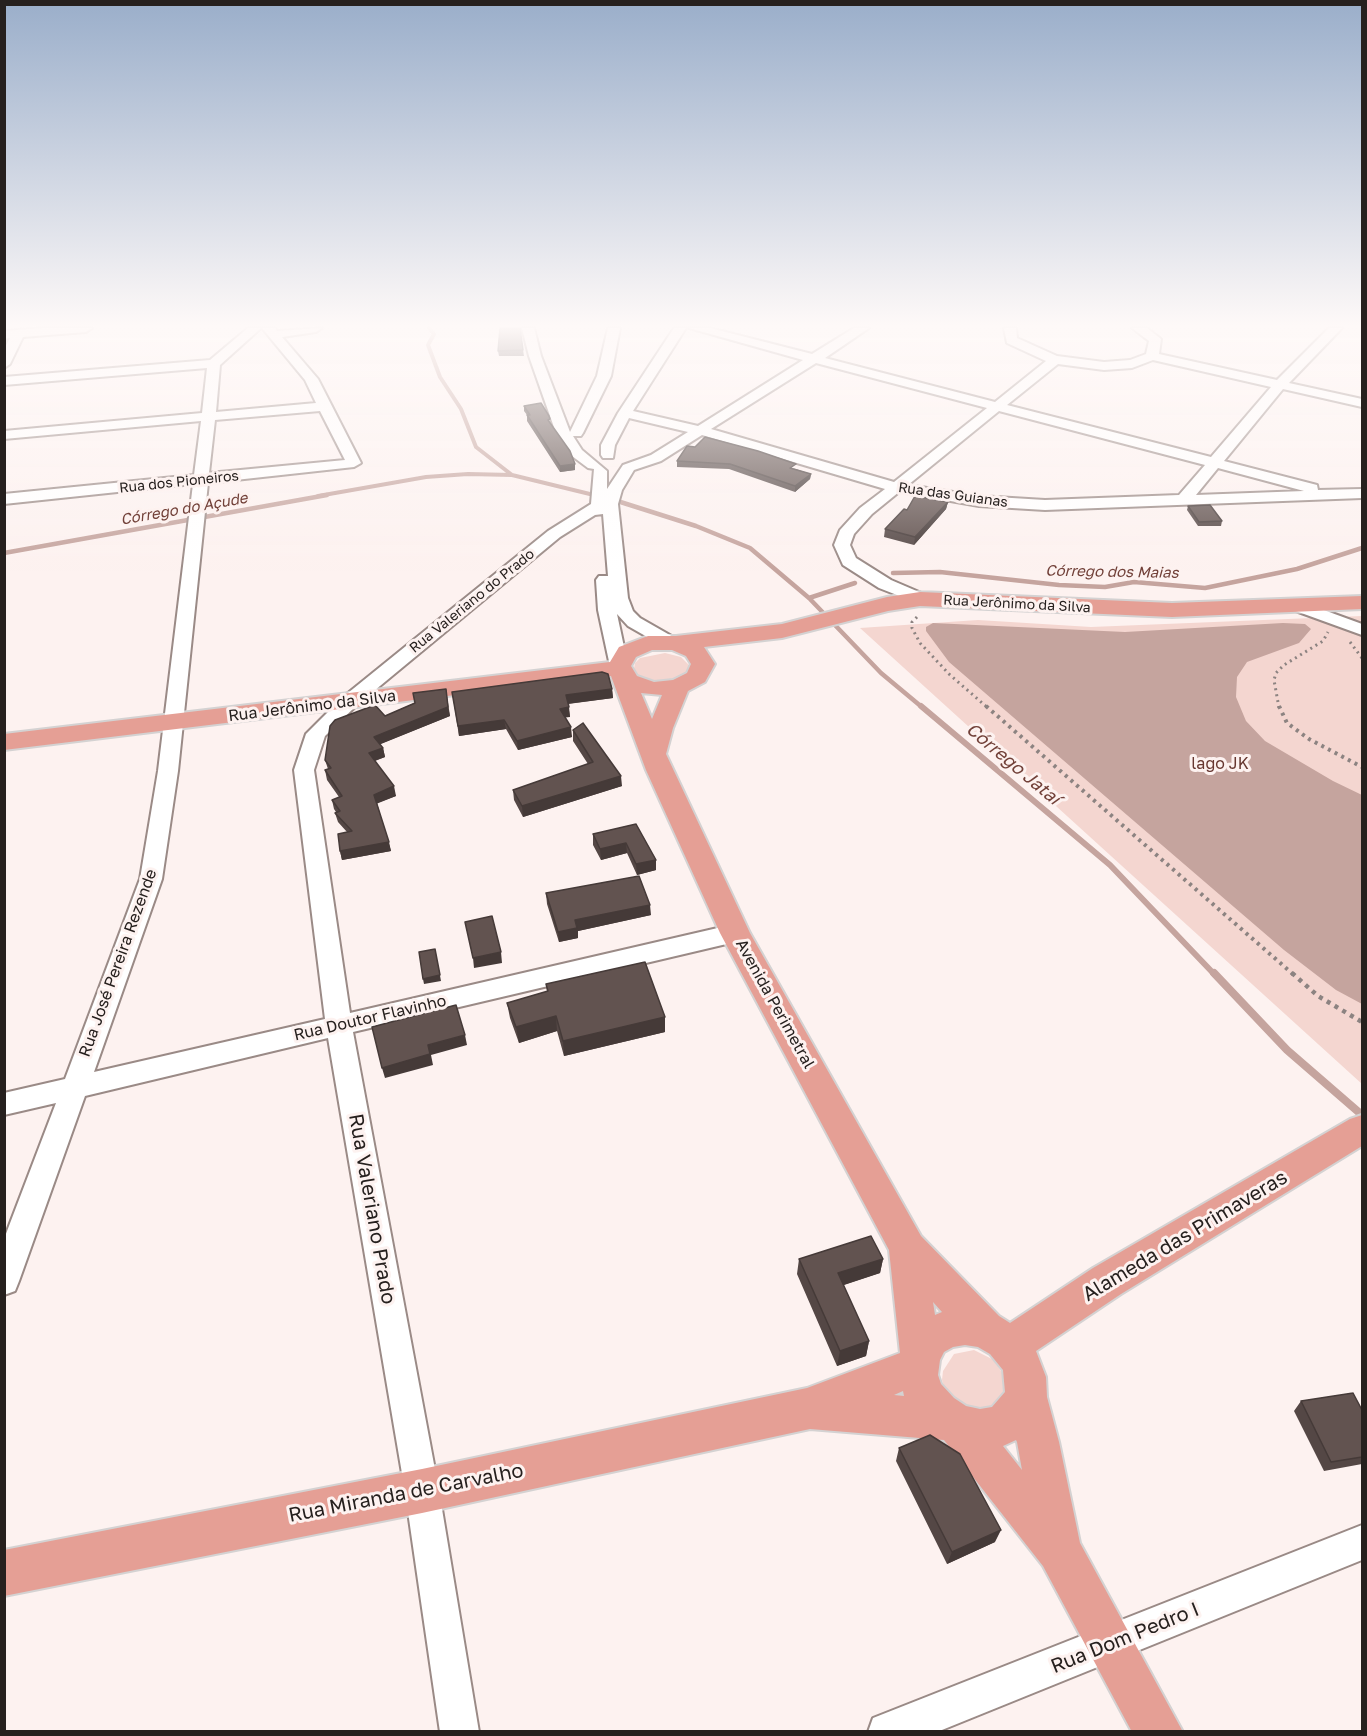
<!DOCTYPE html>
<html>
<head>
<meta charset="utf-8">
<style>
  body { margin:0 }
  #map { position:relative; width:1367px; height:1736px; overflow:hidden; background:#fdf2f0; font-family:"Golos Text",sans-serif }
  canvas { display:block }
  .frame { position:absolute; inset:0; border:6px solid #26201e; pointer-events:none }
</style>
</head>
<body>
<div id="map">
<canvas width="1367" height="1736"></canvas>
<div class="frame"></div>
</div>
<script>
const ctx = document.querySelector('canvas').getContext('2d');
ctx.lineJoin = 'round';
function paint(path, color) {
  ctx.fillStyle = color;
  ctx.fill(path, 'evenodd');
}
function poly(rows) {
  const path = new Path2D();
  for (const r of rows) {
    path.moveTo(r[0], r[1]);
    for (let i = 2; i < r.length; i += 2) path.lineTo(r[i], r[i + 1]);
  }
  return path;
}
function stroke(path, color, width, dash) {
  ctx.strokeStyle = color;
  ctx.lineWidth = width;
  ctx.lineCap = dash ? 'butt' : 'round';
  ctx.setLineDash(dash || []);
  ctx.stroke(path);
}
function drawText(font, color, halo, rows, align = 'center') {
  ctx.font = font + ' "Golos Text",sans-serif';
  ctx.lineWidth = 6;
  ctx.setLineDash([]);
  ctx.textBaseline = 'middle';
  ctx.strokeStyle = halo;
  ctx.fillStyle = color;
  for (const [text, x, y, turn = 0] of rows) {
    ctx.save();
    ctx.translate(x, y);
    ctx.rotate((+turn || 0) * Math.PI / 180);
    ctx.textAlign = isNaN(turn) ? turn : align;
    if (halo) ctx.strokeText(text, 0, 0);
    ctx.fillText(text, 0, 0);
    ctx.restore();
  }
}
const green = poly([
  [1362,616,1362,1084,860,628,978,620,1091,627],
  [665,653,681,657,690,666,690,671,682,681,645,683,633,674,635,663,640,658],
  [974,1350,994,1360,1006,1379,1004,1399,990,1411,960,1406,945,1390,942,1380,943,1371,954,1354]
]);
const water = poly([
  [933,623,1125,632,1283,623,1305,624,1311,629,1299,643,1247,662,1237,677,1236,697,1246,721,1265,741,1333,781,1362,795,1362,1004,1336,990,1284,950,949,662,926,631,926,627]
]);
const streamFar3 = poly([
  [429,328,434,334,428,345,440,377,461,409,476,447,512,475],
  [318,496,426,477,468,474,512,475,598,496]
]);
const streamFar2 = poly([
  [593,495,598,496],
  [611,499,696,526,750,548,809,598,881,673,923,708],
  [4,553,327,495],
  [893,573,940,572,1059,585,1105,587,1134,582,1205,588,1297,569,1362,548],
  [809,598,855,583]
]);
const streamFar1 = poly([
  [921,706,1110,865,1215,975]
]);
const stream = poly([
  [1214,973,1287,1050,1362,1115]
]);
const pathFar2 = poly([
  [917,617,912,622,912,628,920,643,950,675,988,708],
  [1350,642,1362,658],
  [1279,708,1274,680,1276,673,1284,665,1323,641,1328,632]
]);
const pathFar1 = poly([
  [986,706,1294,975],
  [1279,706,1287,723,1309,739,1362,767]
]);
const path = poly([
  [1292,973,1318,996,1362,1022]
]);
const minor = poly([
  [42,328,92,328,86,332,23,337,10,364,4,368,4,349,10,338,4,339,4,331,42,328],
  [248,328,261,328,220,365,216,412,316,403,305,380,262,328,275,328,277,331,322,328,316,332,282,337,318,379,361,463,354,467,208,483,178,771,162,879,94,1072,325,1019,294,770,306,734,343,697,548,531,591,504,594,469,588,468,572,456,556,433,529,356,522,328,534,328,541,356,570,432,597,376,608,328,620,328,611,376,583,433,581,436,573,436,582,450,607,471,607,489,623,465,651,455,688,432,629,418,615,445,613,458,603,458,601,455,601,445,618,413,674,328,686,328,633,411,698,426,803,360,689,328,710,328,812,354,854,328,869,328,825,358,995,402,1046,361,1007,343,1004,328,1016,328,1017,338,1057,356,1104,362,1130,360,1146,354,1149,341,1132,328,1147,328,1161,339,1159,354,1277,380,1329,328,1342,328,1289,383,1362,399,1362,407,1283,389,1224,461,1317,485,1318,490,1362,489,1362,498,1045,510,979,506,899,492,872,514,854,534,850,545,856,558,891,580,926,595,929,599,920,604,879,588,843,565,834,545,840,530,860,508,885,489,702,435,661,461,634,470,622,490,618,504,628,598,633,611,640,618,675,638,678,642,675,646,663,646,628,626,617,614,628,666,619,672,610,666,598,610,596,580,599,576,608,576,603,514,595,515,560,537,357,705,325,736,314,770,350,1013,735,924,743,927,747,933,743,939,735,942,353,1032,439,1491,479,1732,440,1732,405,1491,328,1038,85,1096,19,1281,15,1291,4,1295,4,1239,56,1103,4,1115,4,1093,65,1079,140,879,158,771,193,484,4,504,4,494,194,475,201,421,4,439,4,431,202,413,207,368,4,385,4,377,210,360,248,328],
  [1153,360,1271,387,1211,457,1007,405,1058,364,1104,370,1132,368,1153,360],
  [816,363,987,408,894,482,711,429,816,363],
  [320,411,345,460,209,473,215,420,320,411],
  [999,411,1205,465,1179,495,1045,500,979,496,908,485,999,411],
  [1218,468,1304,491,1196,495,1218,468],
  [1299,601,1362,624,1362,635,1293,610,1290,606,1299,601],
  [1362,1525,1362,1560,937,1732,868,1732,873,1718,1362,1525]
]);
const major = poly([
  [920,592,1172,603,1362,596,1362,609,1172,617,920,606,888,611,782,638,704,647,715,664,705,682,688,691,673,728,666,754,750,933,921,1236,999,1316,1010,1323,1093,1268,1350,1119,1362,1115,1362,1146,1121,1294,1036,1351,1046,1377,1047,1397,1059,1442,1080,1543,1183,1732,1132,1732,1043,1566,944,1440,810,1429,422,1513,4,1596,4,1550,422,1469,807,1388,900,1353,889,1250,720,933,646,770,611,676,4,750,4,734,610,662,619,647,648,636,676,636,782,624,887,597,920,592],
  [652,650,672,650,686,656,691,664,687,673,673,680,654,682,637,676,631,666,636,657,652,650],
  [641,693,662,695,652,719,641,693],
  [933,1302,942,1312,935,1315,933,1302],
  [965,1345,978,1347,990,1354,1003,1370,1005,1392,992,1407,980,1409,966,1406,954,1398,941,1384,938,1375,940,1360,944,1352,953,1347,965,1345],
  [903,1391,904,1396,894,1395,903,1391],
  [1016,1440,1017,1442,1022,1470,1003,1446,1016,1440]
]);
const wall = poly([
  [523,350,524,356,499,356,498,351],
  [524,406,551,424,575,470,560,472,527,421,527,415,524,411],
  [687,446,796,469,811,474,810,479,795,492,729,469,677,467,677,461],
  [948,502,946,509,914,545,884,537,885,529],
  [1188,506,1222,521,1221,526,1198,526,1187,510],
  [446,689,450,716,380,744,383,748,385,757,375,761,396,796,377,803,391,851,342,860,340,851,347,832,338,822,335,813,336,812,334,809,332,800,339,797,327,780,325,770,328,769,325,760,385,716],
  [612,689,613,698,568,704,570,717,565,717,572,737,518,750,506,729,459,736,452,692],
  [573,730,622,786,523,817,514,800,513,790,588,764,573,741],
  [636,824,656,860,656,870,637,875,627,853,601,860,593,845,593,834],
  [546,893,651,915,578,931,578,938,559,942,547,904],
  [546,984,665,1017,665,1032,564,1056,557,1031,519,1043,510,1018,507,1003,547,992],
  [799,1259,883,1259,880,1273,843,1285,869,1341,866,1356,837,1366,797,1274],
  [1301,1401,1362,1410,1362,1464,1324,1471,1294,1411],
  [899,1448,995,1542,947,1564,896,1461]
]);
const shadedWall = poly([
  [575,464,575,470,560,472,560,466],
  [811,474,810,479,795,492,795,486],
  [948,502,946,509,914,545,915,537],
  [612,689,613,698,566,704,566,695],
  [448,707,450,716,376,746,374,737],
  [569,707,570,717,561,718,560,709],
  [504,720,506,729,459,736,458,726],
  [571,727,572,737,518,750,517,741],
  [383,748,385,757,371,762,369,753],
  [621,776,622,786,523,817,522,806],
  [394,786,396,796,376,804,374,795],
  [389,842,391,851,342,860,340,851],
  [626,843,627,853,601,860,600,849],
  [656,860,656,870,637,875,636,864],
  [650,905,651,915,578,931,578,938,559,942,558,932,575,920],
  [435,949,441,981,424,984,423,979],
  [501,952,502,963,474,968,473,958],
  [556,1016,557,1031,519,1043,516,1027],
  [665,1017,665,1032,564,1056,563,1041],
  [465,1035,467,1045,431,1055,433,1065,385,1078,382,1068,428,1045],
  [883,1259,880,1273,835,1288,838,1273],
  [869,1341,866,1356,837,1366,840,1351],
  [1001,1530,995,1542,947,1564,952,1552]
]);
const building = poly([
  [500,328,520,328,523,350,498,351,500,328],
  [541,403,549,416,550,419,548,420,570,451,575,464,560,466,527,415,530,415,524,406,541,403],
  [705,437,758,451,796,464,790,468,811,474,795,486,730,464,677,461,687,446,695,447,705,437],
  [915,496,948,502,915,537,885,529,904,509,907,510,915,496],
  [1210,505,1222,521,1199,522,1188,506,1210,505],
  [602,672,608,674,612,689,566,695,569,707,560,709,571,727,517,741,504,720,458,726,452,692,602,672],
  [446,689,448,707,374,737,383,748,369,753,394,786,374,795,389,842,340,851,338,834,352,831,335,813,340,811,332,800,342,796,325,770,331,768,325,760,330,726,335,720,375,705,385,716,415,703,413,693,446,689],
  [583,723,621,776,522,806,513,790,593,762,573,730,583,723],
  [636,824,656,860,636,864,626,843,600,849,593,834,636,824],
  [639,876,650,905,575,920,577,928,558,932,546,893,639,876],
  [492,916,501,952,473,958,465,922,492,916],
  [435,949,440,975,423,979,419,952,435,949],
  [645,962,665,1017,563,1041,556,1016,516,1027,507,1003,548,991,546,984,645,962],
  [456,1005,465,1035,428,1045,430,1054,382,1068,372,1027,456,1005],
  [871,1236,883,1259,838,1273,869,1341,840,1351,799,1259,871,1236],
  [1353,1393,1362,1410,1362,1457,1331,1462,1301,1401,1353,1393],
  [930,1435,960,1454,1001,1530,952,1552,899,1448,930,1435]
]);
const farStreetnames = [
  ["Rua dos Pioneiros",179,482,-6],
  ["Rua das Guianas",953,495,8],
  ["Rua Valeriano do Prado",472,601,-39],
  ["Rua Jerônimo da Silva",1017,604,3]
];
const farWaternames = [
  ["Córrego do Açude",184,509,-10],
  ["Córrego dos Maias",1112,572,1]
];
const streetNames = [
  ["Rua Jerônimo da Silva",312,706,-7],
  ["Rua José Pereira Rezende",118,963,-70],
  ["Avenida Perimetral",775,1004,61],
  ["Rua Doutor Flavinho",370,1018,-13]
];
const parkNames = [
  ["lago JK",1220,764]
];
const waterNames = [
  ["Córrego Jataí",1013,764,40]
];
const nearStreetnames = [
  ["Rua Valeriano Prado",372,1209,80],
  ["Alameda das Primaveras",1185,1236,-31],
  ["Rua Miranda de Carvalho",406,1493,-11],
  ["Rua Dom Pedro I",1125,1638,-22]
];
paint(green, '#f4d6d0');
paint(water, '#c5a49e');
stroke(streamFar3, '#c5a49e', 4);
stroke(streamFar2, '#c5a49e', 4.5);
stroke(streamFar1, '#c5a49e', 6);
stroke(stream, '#c5a49e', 8);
stroke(minor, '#9a8a86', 4);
stroke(major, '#d4d2d2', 4);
stroke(pathFar2, '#8c8381', 3, [2, 4]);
stroke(pathFar1, '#8c8381', 4, [3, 4.5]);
stroke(path, '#8c8381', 4.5, [4, 5]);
paint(minor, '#fff');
paint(major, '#e59f95');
paint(wall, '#544745');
paint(shadedWall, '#453a38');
paint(building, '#625350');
stroke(building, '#453a38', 1.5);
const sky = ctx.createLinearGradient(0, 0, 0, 571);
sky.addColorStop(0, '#9aaeca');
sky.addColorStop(0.57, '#fef9f8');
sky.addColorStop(1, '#fef9f800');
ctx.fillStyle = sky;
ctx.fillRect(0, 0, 1367, 571);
drawText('14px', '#26201e', '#fdf2f0', farStreetnames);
drawText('italic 15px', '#724139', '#fdf2f0', farWaternames);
drawText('16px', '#26201e', '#fdf2f0', streetNames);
drawText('16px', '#673730', '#fdf2f0', parkNames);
drawText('italic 18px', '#724139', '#fdf2f0', waterNames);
drawText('20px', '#26201e', '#fdf2f0', nearStreetnames);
</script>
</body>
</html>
